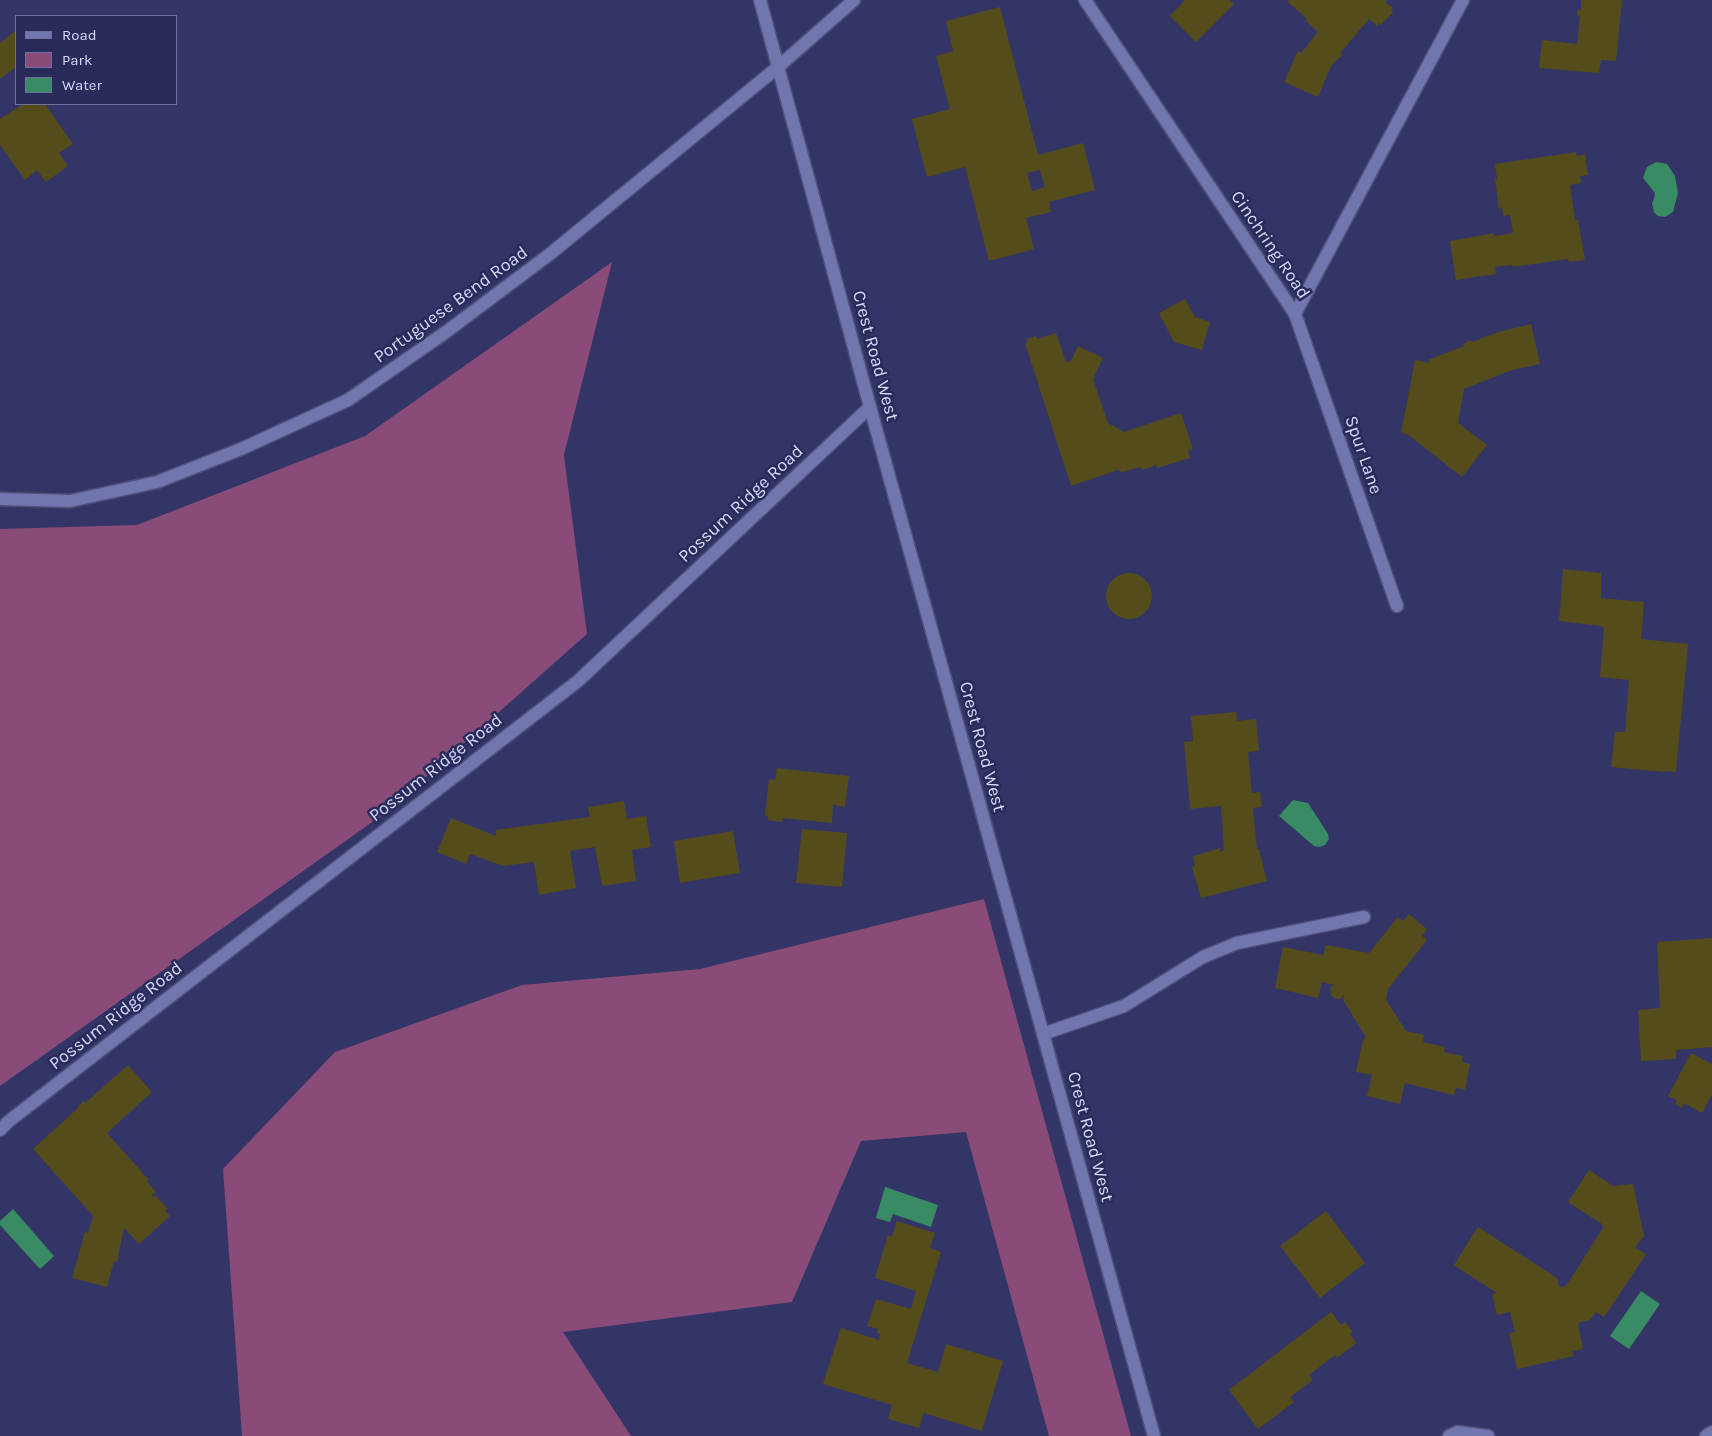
<!DOCTYPE html>
<html>
<head>
<meta charset="utf-8">
<style>
  body { margin:0 }
  #map { position:relative; width:1712px; height:1436px; overflow:hidden; background:#333567; font-family:Karla,sans-serif }
  canvas { display:block }
  .legend { position:absolute; left:15px; top:15px; width:162px; height:90px; box-sizing:border-box; background:#292b5b; border:1px solid #6f719b; margin:0; padding:6px 9px; list-style:none; font-size:15px; color:#d7dbfa }
  .legend li { display:flex; align-items:center; gap:10px; height:25px }
  .legend b { width:25px; border:1px solid #6f719b }
</style>
</head>
<body>
<div id="map">
<canvas width="1712" height="1436"></canvas>
<ul class="legend">
<li><b style="height:6px;background:#7176ae"></b>Road</li>
<li><b style="height:14px;background:#894b77"></b>Park</li>
<li><b style="height:14px;background:#398b63"></b>Water</li>
</ul>
</div>
<script>
const ctx = document.querySelector('canvas').getContext('2d');
ctx.lineJoin = 'round';
function paint(path, color) {
  ctx.fillStyle = color;
  ctx.fill(path, 'evenodd');
}
function poly(rows) {
  const path = new Path2D();
  for (const r of rows) {
    if (r.length === 3) {
      path.moveTo(r[0] + r[2], r[1]);
      path.arc(r[0], r[1], r[2], 0, 2 * Math.PI);
      continue;
    }
    path.moveTo(r[0], r[1]);
    for (let i = 2; i < r.length; i += 2) path.lineTo(r[i], r[i + 1]);
  }
  return path;
}
function stroke(path, color, width, dash) {
  ctx.strokeStyle = color;
  ctx.lineWidth = width;
  ctx.lineCap = dash ? 'butt' : 'round';
  ctx.setLineDash(dash || []);
  ctx.stroke(path);
}
function drawText(font, color, halo, rows, align = 'center') {
  ctx.font = font + ' Karla,sans-serif';
  ctx.lineWidth = 5;
  ctx.setLineDash([]);
  ctx.textBaseline = 'middle';
  ctx.strokeStyle = halo;
  ctx.fillStyle = color;
  for (const [text, x, y, turn = 0] of rows) {
    ctx.save();
    ctx.translate(x, y);
    ctx.rotate((+turn || 0) * Math.PI / 180);
    ctx.textAlign = isNaN(turn) ? turn : align;
    if (halo) ctx.strokeText(text, 0, 0);
    ctx.fillText(text, 0, 0);
    ctx.restore();
  }
}
const green = poly([
  [612,262,564,455,587,634,385,813,0,1086,0,529,137,525,365,436],
  [984,899,1131,1436,1049,1436,966,1132,861,1141,792,1302,563,1332,631,1436,242,1436,223,1169,335,1052,522,985,700,969]
]);
const water = poly([
  [1656,162,1667,164,1675,176,1678,193,1673,212,1665,217,1658,216,1654,212,1652,203,1654,199,1655,193,1643,178,1647,167],
  [1293,800,1308,803,1328,834,1329,839,1325,845,1319,847,1314,846,1279,816],
  [885,1187,938,1205,931,1227,893,1214,890,1222,876,1218],
  [13,1209,54,1256,40,1269,0,1225,0,1221],
  [1641,1291,1660,1304,1629,1349,1610,1336]
]);
const building = poly([
  [1185,0,1229,0,1234,4,1196,42,1170,16],
  [1289,0,1387,0,1385,2,1393,8,1391,10,1393,12,1381,25,1379,23,1377,26,1369,19,1340,53,1343,54,1331,66,1318,97,1284,82,1298,51,1301,53,1318,32,1305,20,1307,19,1288,2],
  [1581,0,1622,0,1616,61,1601,60,1599,73,1539,68,1542,40,1577,44,1580,16,1577,15,1578,10,1581,10],
  [1000,7,1038,155,1083,143,1095,190,1049,202,1051,212,1026,218,1034,249,989,261,965,167,927,177,912,119,950,109,936,56,953,51,946,21],
  [1040,170,1045,187,1032,191,1027,173],
  [16,30,16,67,0,79,0,43],
  [23,104,45,104,73,144,59,153,68,166,46,182,37,170,25,180,0,145,0,119],
  [1576,152,1577,156,1585,154,1588,175,1580,176,1581,183,1570,185,1575,220,1578,220,1585,260,1569,262,1568,259,1513,267,1512,265,1495,267,1496,274,1456,280,1450,241,1494,233,1494,236,1513,233,1510,215,1503,216,1502,208,1499,209,1495,179,1497,179,1495,164],
  [1185,299,1195,317,1210,322,1202,350,1174,342,1159,313],
  [1531,324,1540,364,1512,370,1464,389,1458,423,1487,445,1462,477,1407,434,1401,433,1415,360,1429,363,1428,360,1464,346,1463,344,1471,340,1472,342,1498,332],
  [1056,333,1066,362,1071,361,1078,346,1103,358,1093,379,1108,423,1124,432,1181,413,1193,449,1188,451,1190,458,1157,468,1156,465,1142,470,1141,467,1122,472,1118,470,1071,486,1025,343,1028,342,1026,339,1036,336,1037,339],
  [1563,569,1601,573,1601,598,1644,602,1641,639,1688,644,1676,772,1665,771,1664,772,1611,767,1615,732,1625,732,1629,680,1600,677,1604,628,1601,627,1601,626,1559,621],
  [1129,596,23],
  [1236,712,1237,721,1256,719,1259,751,1248,752,1252,793,1260,792,1262,807,1253,808,1257,849,1259,849,1267,881,1201,898,1192,867,1195,866,1193,856,1220,848,1220,852,1224,850,1221,806,1190,809,1184,742,1193,741,1191,716],
  [777,768,849,776,845,807,833,805,832,823,782,818,782,822,768,820,768,816,765,816,769,779,775,780],
  [624,801,627,819,646,816,651,847,632,850,636,881,602,886,595,847,570,851,576,888,539,895,534,862,503,866,470,854,466,864,437,852,451,818,496,836,496,830,590,817,588,807],
  [802,829,847,833,842,887,796,883],
  [733,831,740,873,680,883,674,841],
  [1409,914,1427,929,1422,936,1427,940,1388,989,1386,1000,1406,1031,1424,1035,1423,1042,1445,1047,1444,1052,1463,1056,1462,1062,1470,1064,1465,1090,1456,1088,1454,1095,1405,1083,1400,1104,1367,1096,1372,1075,1356,1072,1363,1040,1366,1037,1343,1000,1344,994,1340,999,1335,999,1331,995,1330,988,1334,985,1322,982,1318,998,1275,988,1283,947,1323,955,1326,945,1369,953,1398,917,1403,921],
  [1712,938,1712,1047,1676,1050,1676,1059,1641,1061,1638,1010,1660,1008,1657,942],
  [1691,1053,1712,1064,1712,1094,1702,1113,1684,1103,1682,1108,1675,1104,1677,1100,1668,1096],
  [128,1065,152,1092,107,1133,149,1180,147,1181,156,1192,152,1195,153,1197,155,1195,168,1209,165,1211,170,1216,139,1244,124,1228,117,1262,114,1261,107,1287,72,1278,85,1232,88,1233,93,1217,95,1218,33,1149,79,1107,78,1106,84,1101,85,1103],
  [1589,1170,1613,1186,1633,1184,1644,1236,1635,1248,1646,1254,1604,1317,1596,1312,1590,1320,1578,1323,1583,1349,1572,1351,1574,1356,1517,1369,1509,1333,1515,1332,1510,1312,1497,1315,1492,1294,1497,1293,1454,1265,1478,1227,1557,1278,1559,1287,1566,1286,1603,1228,1602,1224,1568,1202],
  [1326,1211,1365,1263,1320,1298,1280,1246],
  [897,1221,935,1233,930,1248,941,1252,907,1363,938,1372,946,1344,1003,1361,982,1431,924,1413,919,1428,888,1419,892,1405,823,1384,841,1328,879,1340,880,1334,877,1333,878,1329,867,1326,876,1299,911,1309,916,1291,875,1278,888,1235,892,1237],
  [1331,1312,1341,1325,1345,1322,1353,1332,1350,1334,1356,1343,1337,1358,1335,1355,1309,1375,1313,1380,1290,1397,1294,1402,1258,1429,1229,1390]
]);
const service = poly([
  [1043,1034,1124,1006,1203,957,1237,943,1364,917]
]);
const minor = poly([
  [1085,0,1295,314,1397,606],
  [778,67,854,0],
  [1295,314,1463,0],
  [0,1130,9,1121,578,681,870,407],
  [1449,1436,1457,1432,1488,1436],
  [1706,1436,1712,1432]
]);
const tertiary = poly([
  [760,0,870,407,1154,1436],
  [0,499,70,501,157,482,241,449,348,400,446,332,550,254,778,67]
]);
const streetNames = [
  ["Cinchring Road",1270,245,56],
  ["Portuguese Bend Road",451,305,-36],
  ["Crest Road West",875,356,75],
  ["Spur Lane",1363,455,71],
  ["Possum Ridge Road",741,504,-43],
  ["Crest Road West",982,747,75],
  ["Possum Ridge Road",436,768,-38],
  ["Possum Ridge Road",116,1016,-38],
  ["Crest Road West",1090,1137,75]
];
paint(green, '#894b77');
paint(water, '#398b63');
paint(building, '#554c1c');
stroke(service, '#50517b', 15);
stroke(minor, '#50517b', 15);
stroke(tertiary, '#50517b', 15);
stroke(service, '#7176ae', 12);
stroke(minor, '#7176ae', 12);
stroke(tertiary, '#7176ae', 12);
drawText('18px', '#d7dbfa', '#292b5b', streetNames);
</script>
</body>
</html>
